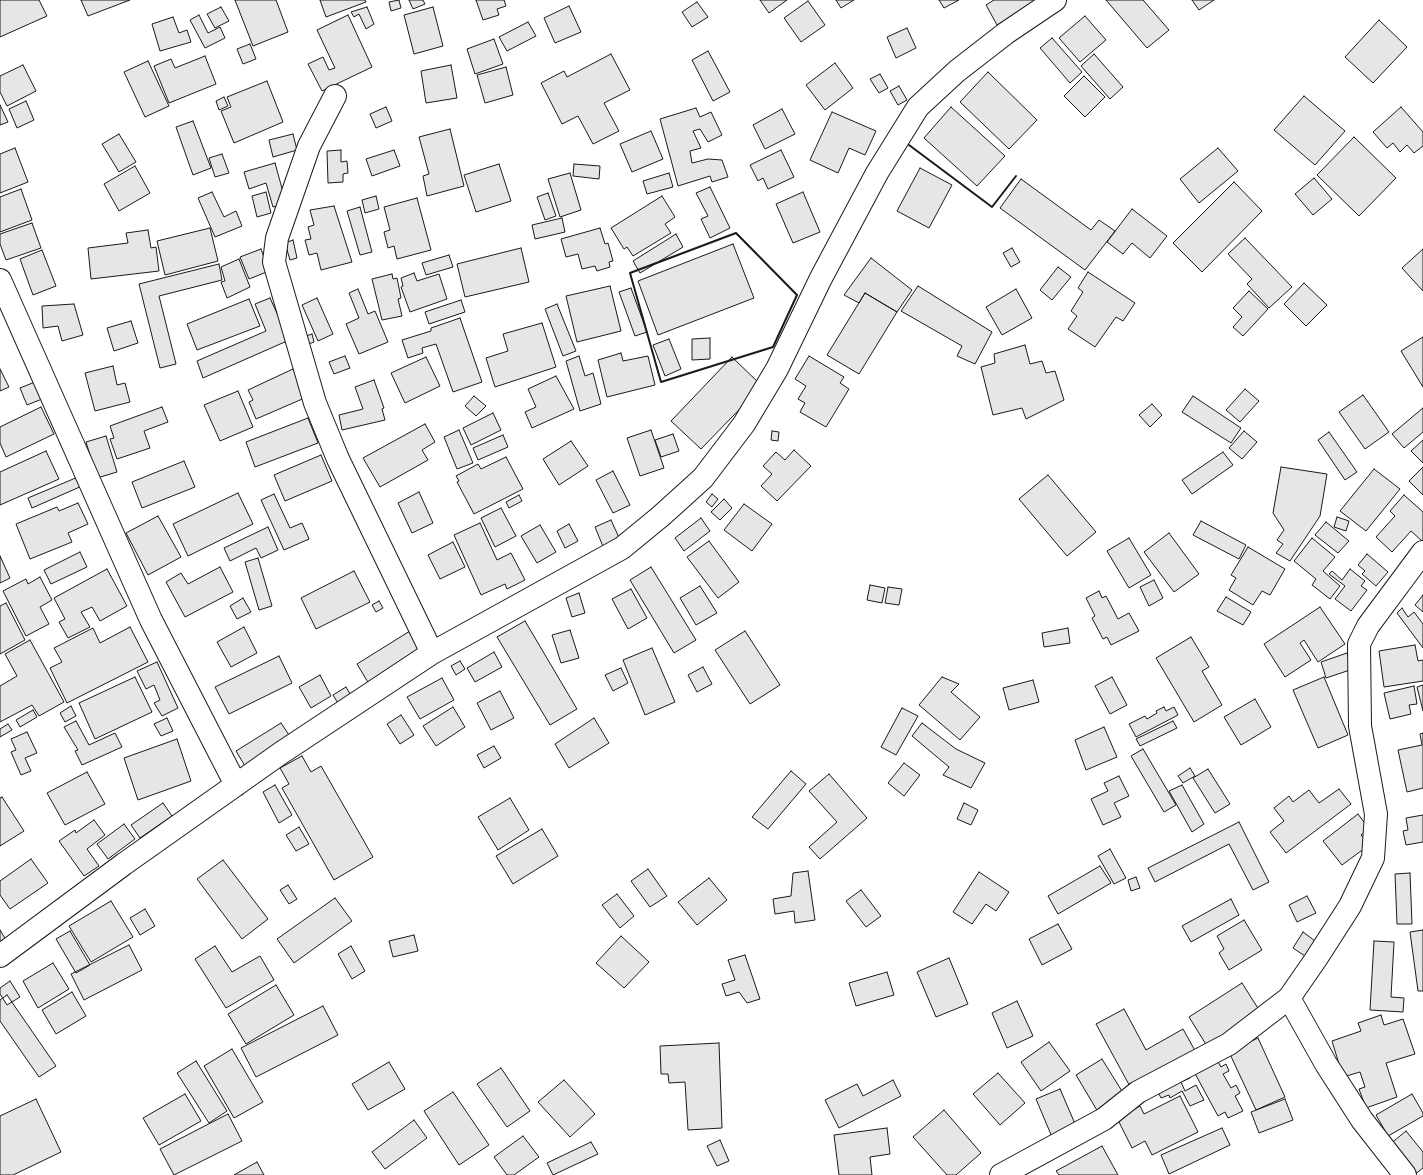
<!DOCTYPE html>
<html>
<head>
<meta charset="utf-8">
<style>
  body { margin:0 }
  canvas { display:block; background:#fff }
</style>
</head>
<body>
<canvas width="1423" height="1175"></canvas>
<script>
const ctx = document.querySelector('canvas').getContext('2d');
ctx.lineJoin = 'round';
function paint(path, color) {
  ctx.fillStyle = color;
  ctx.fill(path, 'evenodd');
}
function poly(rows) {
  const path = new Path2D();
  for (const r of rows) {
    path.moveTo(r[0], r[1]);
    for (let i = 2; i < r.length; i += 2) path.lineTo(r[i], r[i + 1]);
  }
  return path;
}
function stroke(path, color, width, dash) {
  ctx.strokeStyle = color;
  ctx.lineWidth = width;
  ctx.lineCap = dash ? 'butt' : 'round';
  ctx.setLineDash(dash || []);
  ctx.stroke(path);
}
const building = poly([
  [0,0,39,0,47,16,0,37,0,0],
  [81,0,130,0,88,16,81,0],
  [235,0,276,0,288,32,253,46,235,0],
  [320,0,365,0,366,2,326,17,320,0],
  [399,0,401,8,391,11,389,2,399,0],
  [409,0,423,0,425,4,413,9,409,0],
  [476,0,504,0,506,6,497,9,499,15,483,20,476,0],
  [760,0,787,0,769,13,760,0],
  [836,0,854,0,841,8,836,0],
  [939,0,959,0,944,8,939,0],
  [994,0,1039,0,1040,2,997,25,986,5,994,0],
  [1106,0,1143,0,1169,30,1147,48,1106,0],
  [1192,0,1214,0,1199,10,1192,0],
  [808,1,825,25,801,42,784,18,808,1],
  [697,2,708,17,692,27,682,12,697,2],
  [569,6,581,32,555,43,544,18,569,6],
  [221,7,229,21,215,28,207,14,221,7],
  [367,7,374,24,366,29,359,14,354,17,351,12,367,7],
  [433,7,443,46,414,54,404,15,433,7],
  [199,15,208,33,220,27,225,38,205,48,190,20,199,15],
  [348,15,372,67,322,91,308,64,323,57,329,70,335,68,317,30,348,15],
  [1085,16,1106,40,1080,62,1059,38,1085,16],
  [173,17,179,33,187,30,191,42,160,51,152,24,173,17],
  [1379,20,1407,47,1373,83,1345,57,1379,20],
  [528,22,536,36,507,51,499,37,528,22],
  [907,28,916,48,896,58,887,37,907,28],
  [1052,38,1082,72,1070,83,1040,48,1052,38],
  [494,39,503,64,475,74,467,49,494,39],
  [250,44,256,59,243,64,237,49,250,44],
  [708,51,730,92,713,101,692,60,708,51],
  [611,54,630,90,604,103,619,131,593,144,578,116,562,124,541,83,564,71,567,77,611,54],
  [1094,54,1123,87,1110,99,1081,66,1094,54],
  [205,56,216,84,169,103,154,66,171,59,175,68,205,56],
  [148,61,169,106,145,117,124,72,148,61],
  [835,63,853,88,825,110,806,85,835,63],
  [23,65,36,91,7,106,0,92,0,76,23,65],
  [451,65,457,98,426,103,421,71,451,65],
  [506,67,513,95,485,103,477,75,506,67],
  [988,72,1037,120,1009,149,960,102,988,72],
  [880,74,888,88,879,93,870,79,880,74],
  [1084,76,1105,97,1085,117,1064,96,1084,76],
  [267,81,283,122,234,143,221,111,231,107,227,97,267,81],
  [899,86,907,100,898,105,890,91,899,86],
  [1304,96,1345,131,1315,165,1274,130,1304,96],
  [224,97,228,106,219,110,216,101,224,97],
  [26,101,34,120,17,128,9,109,26,101],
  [0,105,8,122,0,125,0,105],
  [386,107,392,121,376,128,370,114,386,107],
  [951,107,1005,156,977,186,924,138,951,107],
  [1401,107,1423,132,1423,146,1414,153,1407,145,1400,152,1393,143,1387,148,1373,132,1401,107],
  [696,108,700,117,711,112,722,135,708,142,700,129,693,131,701,148,690,151,692,163,708,159,722,160,728,177,712,182,710,176,678,186,660,119,696,108],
  [782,109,795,134,765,149,753,125,782,109],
  [832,112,876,131,865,155,849,148,838,173,810,160,832,112],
  [193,121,211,168,193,175,176,127,193,121],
  [450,129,464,186,427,196,423,176,429,174,419,137,450,129],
  [651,131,663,159,632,172,620,144,651,131],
  [119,134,136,162,119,172,102,144,119,134],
  [293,134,297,150,273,157,269,140,293,134],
  [1354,137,1396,178,1359,216,1317,175,1354,137],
  [15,148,28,182,0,193,0,154,15,148],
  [1218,148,1238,171,1199,203,1180,179,1218,148],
  [341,150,341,162,347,161,348,173,343,174,343,182,328,183,327,151,341,150],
  [394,150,400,166,372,176,366,159,394,150],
  [781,150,794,177,768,189,763,178,758,181,750,165,781,150],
  [222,154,229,173,215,177,209,158,222,154],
  [275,163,286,203,273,207,266,183,249,189,244,172,275,163],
  [499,164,511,201,476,212,464,175,499,164],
  [574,164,600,166,599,179,573,176,574,164],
  [135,166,150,193,119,211,104,184,135,166],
  [920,168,952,185,929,228,897,211,920,168],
  [570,173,581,210,560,217,548,179,570,173],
  [669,173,673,187,647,194,643,181,669,173],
  [1314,178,1332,199,1313,215,1295,194,1314,178],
  [1021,179,1091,230,1099,220,1115,231,1085,270,1000,208,1021,179],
  [1234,182,1262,211,1202,272,1173,243,1234,182],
  [710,187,730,228,710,238,701,219,708,216,696,193,710,187],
  [21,189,32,220,0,232,0,197,21,189],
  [212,192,224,217,236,211,242,226,215,237,198,198,212,192],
  [266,192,271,213,257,217,252,196,266,192],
  [803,192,820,232,793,243,776,204,803,192],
  [548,193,556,216,545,220,537,197,548,193],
  [376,196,379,209,365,213,362,200,376,196],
  [662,196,675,217,665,224,671,233,633,256,627,247,624,249,611,228,662,196],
  [417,198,431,250,397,259,394,246,388,248,384,232,390,230,384,207,417,198],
  [334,206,352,262,321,270,317,253,309,255,305,240,311,239,308,227,314,225,310,210,334,206],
  [360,207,372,252,360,255,347,211,360,207],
  [1132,209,1167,236,1150,258,1132,243,1123,254,1107,242,1132,209],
  [562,218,565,232,535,239,532,225,562,218],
  [32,223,41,248,6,260,0,244,0,234,32,223],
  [210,228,218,261,165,275,157,241,210,228],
  [600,228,605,244,608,243,613,261,609,262,610,267,597,271,595,266,582,269,578,254,566,257,561,239,600,228],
  [148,230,151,248,156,247,159,271,91,279,88,248,128,243,126,233,148,230],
  [676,234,683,247,640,273,633,261,676,234],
  [1245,238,1292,287,1269,308,1247,284,1252,279,1228,254,1245,238],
  [293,240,297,258,290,260,285,243,293,240],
  [733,244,754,298,658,335,638,281,733,244],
  [521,248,529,282,465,297,457,264,521,248],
  [1012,248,1020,262,1011,267,1003,253,1012,248],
  [261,249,269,271,249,279,240,257,261,249],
  [1423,249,1423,291,1402,268,1423,249],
  [42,250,56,286,33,295,20,259,42,250],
  [449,255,453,267,426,275,422,263,449,255],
  [871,258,912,290,897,312,865,293,859,303,844,295,871,258],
  [239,259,250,287,227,298,221,282,225,281,221,267,239,259],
  [219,264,222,280,159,296,176,364,160,368,139,284,219,264],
  [1058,267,1071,277,1052,300,1040,290,1058,267],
  [1088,272,1135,303,1123,321,1116,317,1095,347,1068,329,1077,316,1071,311,1083,292,1078,288,1088,272],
  [414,273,417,281,439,274,447,299,410,312,401,287,403,286,401,278,414,273],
  [392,274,393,279,397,278,401,298,398,299,402,316,382,320,372,279,392,274],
  [1304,283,1327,305,1306,326,1284,304,1304,283],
  [610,286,621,331,577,342,566,296,610,286],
  [918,286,992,332,975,364,957,356,962,346,901,311,918,286],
  [631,288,647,332,635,336,619,292,631,288],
  [358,289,368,314,375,311,388,342,359,354,346,324,359,318,349,293,358,289],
  [1016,289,1032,318,1002,335,986,307,1016,289],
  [1249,291,1268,309,1243,336,1233,327,1242,317,1233,308,1249,291],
  [865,293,897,312,859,374,827,355,865,293],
  [270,298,286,333,287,341,203,378,197,361,266,331,255,304,270,298],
  [317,298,333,334,318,341,302,305,317,298],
  [249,299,260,326,197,350,187,324,249,299],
  [461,300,465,312,429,324,425,312,461,300],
  [74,304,83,335,62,341,58,326,43,328,42,306,74,304],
  [557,304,576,351,563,356,545,309,557,304],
  [460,318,482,382,453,392,436,344,422,348,423,353,408,358,402,340,431,331,431,328,460,318],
  [131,321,138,343,114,351,107,328,131,321],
  [542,323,556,367,495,387,486,358,508,351,503,334,542,323],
  [312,334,314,342,306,345,303,337,312,334],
  [1423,337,1423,387,1401,351,1423,337],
  [710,338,710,359,692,360,692,339,710,338],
  [669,339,681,369,665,376,653,345,669,339],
  [1025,345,1030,364,1042,361,1046,373,1055,371,1064,400,1026,419,1022,408,993,415,981,367,995,363,994,354,1025,345],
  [621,353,623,361,648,356,655,385,607,397,598,360,621,353],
  [345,356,350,368,334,374,329,362,345,356],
  [579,356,585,376,593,373,601,404,580,411,566,361,579,356],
  [809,356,844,377,840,383,849,389,826,427,800,412,805,403,798,399,806,386,795,379,809,356],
  [426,357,440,386,405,403,391,373,426,357],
  [732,357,762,386,701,449,671,421,732,357],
  [113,366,117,385,125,383,130,402,95,411,85,373,113,366],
  [0,369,9,387,0,391,0,369],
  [293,369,307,397,256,419,249,402,253,400,248,390,293,369],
  [556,376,574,409,532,428,525,412,536,407,528,389,556,376],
  [374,380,384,408,382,409,385,420,342,430,339,415,363,409,355,387,374,380],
  [35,382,42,399,27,405,20,388,35,382],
  [1245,389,1259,401,1240,422,1226,410,1245,389],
  [238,391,253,427,220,441,204,405,238,391],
  [1363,395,1389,432,1365,449,1339,412,1363,395],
  [474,396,486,406,476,416,465,406,474,396],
  [1193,396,1241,428,1231,443,1182,412,1193,396],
  [1152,404,1162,415,1150,427,1139,415,1152,404],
  [41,407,54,434,6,457,0,443,0,427,41,407],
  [162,407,168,422,144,431,150,448,117,459,110,439,114,438,110,426,162,407],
  [1423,408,1423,432,1404,448,1392,434,1423,408],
  [493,413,501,430,471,445,463,428,493,413],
  [308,418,318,443,255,467,246,442,308,418],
  [425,424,435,442,422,450,428,460,380,487,363,458,425,424],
  [459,430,473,463,457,469,444,437,459,430],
  [651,430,664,468,640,476,627,438,651,430],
  [772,431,779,432,778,441,771,440,772,431],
  [1244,431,1257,442,1242,459,1229,448,1244,431],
  [1329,432,1357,472,1345,480,1318,440,1329,432],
  [673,434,679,451,661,457,655,440,673,434],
  [503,435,508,447,478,460,473,448,503,435],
  [106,436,117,472,97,478,86,442,106,436],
  [1423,440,1423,463,1411,451,1423,440],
  [571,441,588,466,559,485,543,459,571,441],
  [794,450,811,466,777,501,761,486,772,474,763,466,776,452,785,460,794,450],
  [46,451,59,479,0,505,0,472,46,451],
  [1223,452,1233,465,1192,494,1182,480,1223,452],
  [321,455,332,481,285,501,274,475,321,455],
  [506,457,523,489,474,514,457,482,459,481,456,476,478,464,481,469,506,457],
  [184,461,195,487,142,508,132,482,184,461],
  [1281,467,1327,474,1320,516,1290,561,1276,553,1283,544,1277,540,1284,530,1273,513,1281,467],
  [1423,467,1423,495,1409,481,1423,467],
  [1374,469,1400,489,1366,531,1340,511,1374,469],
  [613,471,630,505,613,513,596,480,613,471],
  [1048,475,1096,532,1067,556,1019,499,1048,475],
  [78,477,82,486,32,508,28,498,78,477],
  [419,492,433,523,412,533,398,503,419,492],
  [238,493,253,524,188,556,173,524,238,493],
  [274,494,290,528,302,523,309,539,284,550,261,500,274,494],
  [712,494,718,499,712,507,706,502,712,494],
  [519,495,522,501,509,508,506,502,519,495],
  [1404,495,1423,512,1423,540,1422,541,1411,531,1392,552,1376,537,1395,516,1390,511,1404,495],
  [724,499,732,508,720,520,711,512,724,499],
  [78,503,88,524,68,533,72,542,30,559,16,524,57,507,59,511,78,503],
  [744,504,772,524,752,551,724,530,744,504],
  [501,508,516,536,495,547,481,518,501,508],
  [158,516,181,557,148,575,126,533,158,516],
  [1337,517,1349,521,1346,531,1334,527,1337,517],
  [701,518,710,531,684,551,675,538,701,518],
  [611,520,621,542,604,549,595,527,611,520],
  [1201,521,1246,545,1239,559,1193,535,1201,521],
  [1326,522,1349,541,1338,553,1315,535,1326,522],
  [480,523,497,560,511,553,525,580,507,589,505,584,481,595,454,535,480,523],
  [569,524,578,541,565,548,557,531,569,524],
  [540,525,556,552,537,563,521,536,540,525],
  [268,527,278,550,261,558,256,548,230,561,224,548,268,527],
  [1169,533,1199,574,1174,592,1144,552,1169,533],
  [1129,538,1151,575,1129,588,1107,551,1129,538],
  [1312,538,1335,557,1323,571,1340,586,1330,599,1312,585,1316,579,1294,561,1312,538],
  [709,541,739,582,718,598,687,557,709,541],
  [453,542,465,567,440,579,428,555,453,542],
  [1248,547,1285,569,1270,595,1262,591,1253,605,1229,590,1236,578,1231,575,1248,547],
  [80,552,87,567,51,584,44,570,80,552],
  [1367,554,1388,572,1376,586,1362,574,1365,571,1358,565,1367,554],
  [0,556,10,578,0,583,0,556],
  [258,558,272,606,259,610,245,562,258,558],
  [220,567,233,592,185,617,166,582,181,573,188,584,220,567],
  [651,567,696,640,674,653,630,580,651,567],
  [107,569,127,606,100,621,92,607,81,612,90,627,68,638,59,622,65,619,54,598,107,569],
  [1350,569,1365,581,1361,586,1367,590,1351,611,1335,599,1345,586,1329,574,1332,571,1342,580,1350,569],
  [354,571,370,602,316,629,301,598,354,571],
  [40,577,52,600,40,607,49,624,26,636,3,591,26,579,28,584,40,577],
  [1154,580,1163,598,1149,606,1140,587,1154,580],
  [870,585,885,588,882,603,867,600,870,585],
  [700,586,717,613,696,625,680,598,700,586],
  [888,587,902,589,899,605,885,603,888,587],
  [631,589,647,618,628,629,612,599,631,589],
  [1099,591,1102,598,1106,596,1118,619,1129,613,1139,631,1111,645,1107,637,1103,639,1092,618,1095,616,1086,598,1099,591],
  [579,593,585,613,572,617,566,598,579,593],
  [1423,595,1423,612,1415,605,1423,595],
  [1226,597,1251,612,1243,625,1217,611,1226,597],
  [243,598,251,612,237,619,230,606,243,598],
  [379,601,383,608,376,612,372,605,379,601],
  [6,603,25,640,0,654,0,606,6,603],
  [1320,607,1345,644,1318,662,1304,640,1300,643,1311,660,1285,677,1264,644,1320,607],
  [1402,608,1408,617,1414,612,1423,624,1423,648,1397,613,1402,608],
  [525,621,577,709,550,725,497,637,525,621],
  [130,627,148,662,67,703,50,668,62,662,54,648,93,628,100,643,130,627],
  [244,627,257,653,231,667,217,642,244,627],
  [1068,628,1070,643,1044,647,1042,633,1068,628],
  [570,630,579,658,561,663,552,635,570,630],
  [410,631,422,650,369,684,357,664,410,631],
  [745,631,780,685,750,704,715,650,745,631],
  [1191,637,1209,667,1202,671,1222,705,1194,722,1156,658,1191,637],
  [30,640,64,702,39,716,32,705,0,722,0,686,17,676,5,654,30,640],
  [1415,645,1418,661,1423,660,1423,681,1384,687,1379,651,1415,645],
  [652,648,675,702,645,715,623,660,652,648],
  [494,652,502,667,475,682,467,668,494,652],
  [1347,653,1353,669,1326,678,1321,662,1347,653],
  [279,656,292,683,229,714,215,687,279,656],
  [460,661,465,669,456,675,451,666,460,661],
  [157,662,178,708,162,716,154,703,160,700,154,685,146,689,137,671,157,662],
  [703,667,712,684,697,692,688,675,703,667],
  [621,668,628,683,613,691,605,675,621,668],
  [320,675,331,696,311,708,299,687,320,675],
  [135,677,152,712,95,739,79,703,135,677],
  [942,677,959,684,951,692,980,717,960,740,919,705,942,677],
  [1112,677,1127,705,1110,714,1095,686,1112,677],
  [1324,677,1348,735,1318,748,1293,690,1324,677],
  [442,678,454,700,420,719,407,697,442,678],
  [1033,680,1039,702,1009,710,1003,688,1033,680],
  [1423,685,1423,711,1417,687,1423,685],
  [1414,686,1417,704,1409,705,1411,714,1390,719,1384,693,1414,686],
  [346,687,352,697,339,705,333,695,346,687],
  [500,691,514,718,491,730,477,703,500,691],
  [1255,699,1271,727,1241,745,1224,717,1255,699],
  [71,706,76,716,65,722,60,713,71,706],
  [453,707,465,727,436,746,423,726,453,707],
  [1164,707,1166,711,1174,707,1178,715,1136,737,1129,724,1145,716,1147,719,1157,713,1156,711,1164,707],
  [902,708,918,716,896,755,881,747,902,708],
  [33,710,37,717,20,727,16,720,33,710],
  [401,715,414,735,400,744,387,724,401,715],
  [167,718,173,731,161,736,154,724,167,718],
  [594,718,609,743,569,768,555,744,594,718],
  [76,721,89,745,115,733,122,747,82,765,75,751,78,750,64,727,76,721],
  [1173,721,1177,728,1140,746,1136,739,1173,721],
  [281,723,291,738,245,766,236,751,281,723],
  [922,723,956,749,985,763,971,788,943,775,949,767,912,736,922,723],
  [8,724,12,730,0,737,0,729,8,724],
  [1104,727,1117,757,1086,770,1075,740,1104,727],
  [27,732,37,753,25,758,31,771,21,775,11,752,16,750,11,739,27,732],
  [1423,733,1423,788,1407,792,1398,750,1422,745,1420,734,1423,733],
  [177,739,191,781,138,800,124,758,177,739],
  [494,746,501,758,484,768,477,755,494,746],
  [1143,749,1176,805,1164,812,1131,756,1143,749],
  [302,756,311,772,321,766,373,857,334,880,282,788,289,784,280,768,302,756],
  [904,763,920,775,904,796,888,783,904,763],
  [1190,768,1195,776,1183,783,1178,776,1190,768],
  [1208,769,1230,804,1215,813,1193,778,1208,769],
  [791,771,806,784,768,829,752,817,791,771],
  [87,772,105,804,65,825,47,793,87,772],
  [829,774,867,818,820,859,809,847,837,822,809,791,829,774],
  [1119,776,1129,796,1114,803,1121,817,1103,825,1091,799,1108,791,1104,783,1119,776],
  [275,785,292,815,279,823,263,792,275,785],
  [1182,785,1204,824,1192,832,1169,791,1182,785],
  [1339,789,1351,804,1286,853,1270,832,1284,821,1274,808,1289,796,1293,802,1309,790,1319,803,1339,789],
  [2,797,24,831,0,846,0,798,2,797],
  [510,798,529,830,498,850,478,817,510,798],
  [163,803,172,816,140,838,131,825,163,803],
  [964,803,978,810,971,825,957,819,964,803],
  [1358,814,1369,829,1361,835,1369,845,1342,865,1323,841,1358,814],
  [1423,815,1423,842,1406,845,1403,831,1408,830,1406,818,1423,815],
  [94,820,105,835,87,849,99,866,84,876,59,841,75,830,76,833,94,820],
  [1239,822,1269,882,1253,890,1229,844,1155,882,1148,868,1239,822],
  [124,824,135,839,108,859,97,844,124,824],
  [299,827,309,844,296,851,286,835,299,827],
  [542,829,558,856,513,884,496,856,542,829],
  [1110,849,1126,878,1114,884,1098,856,1110,849],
  [31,859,48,883,10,909,0,895,0,881,31,859],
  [223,860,268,919,242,939,197,879,223,860],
  [1100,866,1111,883,1058,914,1048,896,1100,866],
  [648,869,667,896,650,907,631,881,648,869],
  [808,871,815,920,795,923,794,911,775,914,773,899,791,896,793,873,808,871],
  [979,872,1009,892,996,911,986,904,972,924,953,912,979,872],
  [1410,873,1412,924,1397,924,1395,874,1410,873],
  [1136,877,1140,888,1131,891,1128,880,1136,877],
  [709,878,727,900,697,925,678,902,709,878],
  [288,885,297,899,289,904,280,890,288,885],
  [861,890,881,916,866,927,846,901,861,890],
  [617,894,634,916,620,928,602,905,617,894],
  [1307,896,1316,913,1297,922,1289,905,1307,896],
  [335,898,352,921,294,963,277,939,335,898],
  [1231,899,1239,915,1191,942,1182,926,1231,899],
  [111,901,133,937,91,962,69,926,111,901],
  [145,909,155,926,140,935,130,918,145,909],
  [1244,920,1262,950,1229,970,1219,953,1224,949,1217,936,1244,920],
  [1058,924,1072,949,1042,965,1029,939,1058,924],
  [0,930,6,940,0,944,0,930],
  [1423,930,1423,991,1418,991,1410,932,1423,930],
  [70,931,90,965,76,973,56,939,70,931],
  [1303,932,1315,941,1305,956,1293,948,1303,932],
  [414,935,418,951,393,957,389,941,414,935],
  [621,936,649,962,624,988,596,963,621,936],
  [1374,941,1394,942,1391,997,1404,998,1403,1012,1370,1010,1374,941],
  [129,945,142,970,84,1000,71,974,129,945],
  [215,946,232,972,260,956,274,980,226,1008,195,959,215,946],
  [351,946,365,971,352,979,338,954,351,946],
  [745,955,760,999,747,1003,739,992,726,996,722,984,735,980,728,960,745,955],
  [949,958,968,1004,936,1017,917,972,949,958],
  [53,963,69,989,38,1008,23,981,53,963],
  [887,972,894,995,856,1006,849,983,887,972],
  [10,981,20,997,7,1005,0,994,0,988,10,981],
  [1242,983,1261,1013,1207,1046,1189,1017,1242,983],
  [276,985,294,1015,246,1044,228,1014,276,985],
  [72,992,86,1016,56,1034,42,1010,72,992],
  [7,995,56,1066,39,1077,0,1021,0,1000,7,995],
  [1017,1001,1033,1036,1007,1048,992,1013,1017,1001],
  [323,1006,338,1035,256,1077,241,1048,323,1006],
  [1124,1009,1146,1050,1183,1029,1198,1056,1133,1092,1096,1024,1124,1009],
  [1381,1015,1384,1025,1403,1019,1415,1054,1386,1063,1397,1097,1366,1108,1359,1089,1365,1087,1360,1072,1343,1077,1332,1041,1361,1031,1358,1023,1381,1015],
  [1258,1038,1285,1097,1256,1110,1229,1052,1258,1038],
  [1049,1042,1070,1071,1041,1091,1021,1062,1049,1042],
  [719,1043,722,1128,688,1130,685,1082,669,1083,668,1074,661,1074,660,1046,719,1043],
  [232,1049,263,1102,234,1118,204,1066,232,1049],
  [1215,1056,1221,1067,1226,1064,1229,1071,1223,1074,1231,1088,1236,1085,1240,1093,1235,1096,1243,1111,1228,1118,1225,1112,1218,1116,1192,1068,1215,1056],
  [1102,1059,1125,1096,1098,1112,1076,1075,1102,1059],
  [196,1061,227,1111,209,1123,177,1073,196,1061],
  [389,1062,405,1089,368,1110,352,1084,389,1062],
  [501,1068,530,1111,507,1127,477,1084,501,1068],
  [1187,1072,1190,1078,1181,1082,1185,1091,1196,1085,1204,1100,1190,1106,1182,1091,1170,1098,1169,1095,1161,1098,1156,1088,1187,1072],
  [998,1073,1025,1103,1000,1125,973,1094,998,1073],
  [564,1080,595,1114,570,1137,538,1102,564,1080],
  [893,1080,901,1096,839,1128,825,1100,857,1084,863,1096,893,1080],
  [1060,1089,1076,1126,1052,1137,1036,1099,1060,1089],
  [453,1092,489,1145,459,1165,424,1111,453,1092],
  [185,1094,201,1121,159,1145,143,1118,185,1094],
  [1412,1094,1423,1113,1423,1116,1388,1136,1376,1115,1412,1094],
  [1180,1096,1198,1132,1152,1155,1145,1141,1132,1148,1117,1118,1140,1106,1144,1114,1180,1096],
  [36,1099,61,1152,13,1175,0,1175,0,1116,36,1099],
  [1285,1099,1293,1120,1259,1133,1251,1112,1285,1099],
  [944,1110,981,1153,956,1175,947,1175,913,1137,944,1110],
  [228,1114,242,1141,174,1175,160,1149,228,1114],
  [414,1120,427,1138,385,1169,372,1152,414,1120],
  [887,1128,890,1154,870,1157,872,1175,839,1175,834,1135,887,1128],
  [1222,1128,1230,1145,1169,1174,1161,1155,1222,1128],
  [1406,1131,1423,1152,1423,1168,1414,1175,1389,1145,1406,1131],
  [523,1136,539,1157,514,1175,507,1175,494,1157,523,1136],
  [720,1140,729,1161,717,1166,707,1146,720,1140],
  [591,1142,598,1154,553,1175,547,1163,591,1142],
  [1102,1146,1118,1175,1059,1175,1056,1171,1102,1146],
  [257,1162,264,1175,234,1175,257,1162]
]);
const minor = poly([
  [335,96,309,146,277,238,274,262,315,403,338,459,432,653],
  [0,280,151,620,236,785],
  [0,956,124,864,281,753,432,653,622,548,661,516,703,478,744,424,777,369,821,278,877,173,918,107,957,71,1006,33,1055,0],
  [1289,998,1326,1064,1362,1120,1405,1175],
  [1001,1175,1104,1119,1138,1092,1229,1044,1289,998,1316,959,1350,906,1373,858,1376,814,1360,726,1359,644,1368,626,1423,552]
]);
const wall = poly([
  [909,145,992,207,1016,176],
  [736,233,797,295,773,347,661,382,630,273,736,233]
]);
paint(building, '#e6e6e6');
stroke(building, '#1a1a1a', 1);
stroke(minor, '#1a1a1a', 24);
stroke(minor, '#fff', 22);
stroke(wall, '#1a1a1a', 2);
</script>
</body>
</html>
